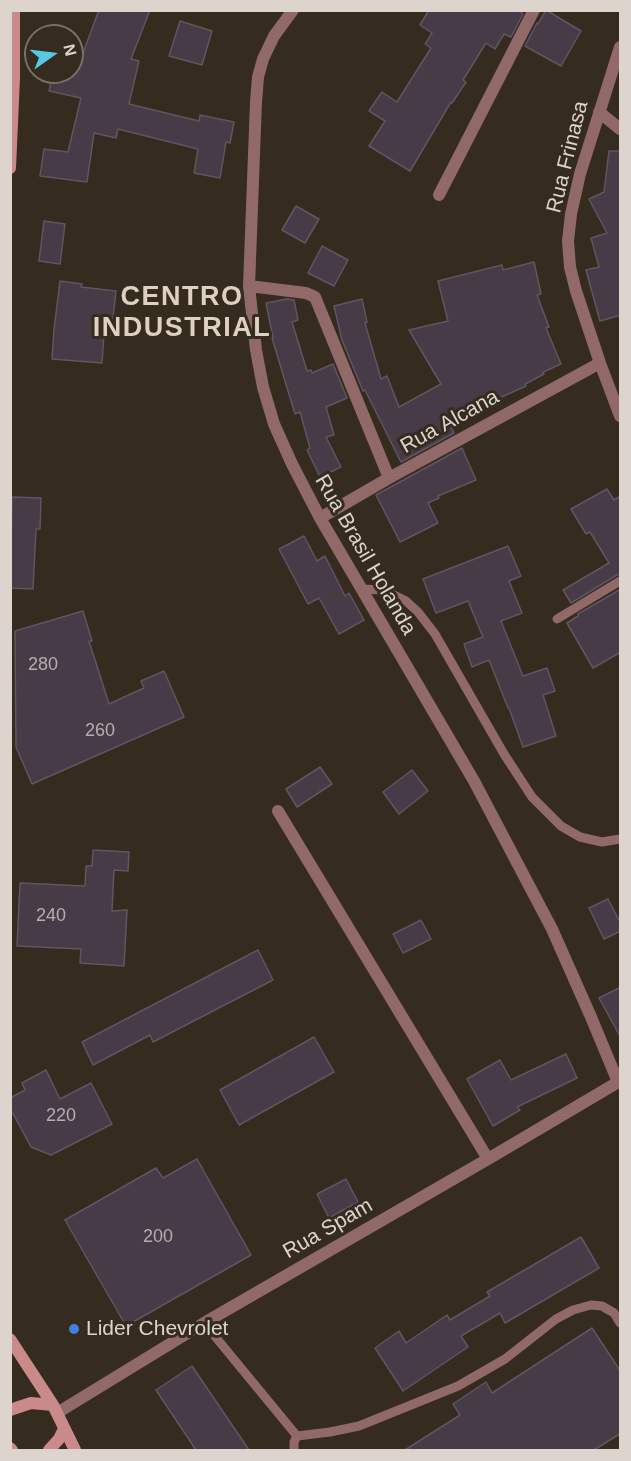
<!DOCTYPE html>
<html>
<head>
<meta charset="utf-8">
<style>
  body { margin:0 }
  #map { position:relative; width:631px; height:1461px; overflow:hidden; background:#362b1f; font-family:Helvetica,sans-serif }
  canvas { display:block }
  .frame { position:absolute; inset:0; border:12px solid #dcd4cd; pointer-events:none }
  .north { position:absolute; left:24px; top:24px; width:60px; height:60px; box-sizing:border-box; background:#362b1f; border:2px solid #786f65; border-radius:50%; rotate:76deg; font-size:16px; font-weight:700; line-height:24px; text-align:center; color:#dcd4cd }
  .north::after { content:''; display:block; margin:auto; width:21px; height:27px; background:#57c9e2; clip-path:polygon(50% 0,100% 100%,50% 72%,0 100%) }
</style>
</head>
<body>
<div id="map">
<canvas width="631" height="1461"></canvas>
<div class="frame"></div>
<div class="north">N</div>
</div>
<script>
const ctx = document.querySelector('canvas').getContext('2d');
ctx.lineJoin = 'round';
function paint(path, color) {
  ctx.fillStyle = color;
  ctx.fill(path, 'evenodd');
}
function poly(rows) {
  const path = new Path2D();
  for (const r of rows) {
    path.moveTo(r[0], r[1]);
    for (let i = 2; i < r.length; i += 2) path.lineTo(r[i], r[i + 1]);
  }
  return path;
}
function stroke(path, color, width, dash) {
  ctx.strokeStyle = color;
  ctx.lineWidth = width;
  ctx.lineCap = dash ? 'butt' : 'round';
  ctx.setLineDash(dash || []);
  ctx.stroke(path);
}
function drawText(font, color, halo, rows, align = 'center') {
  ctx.font = font + ' Helvetica,sans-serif';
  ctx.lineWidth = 6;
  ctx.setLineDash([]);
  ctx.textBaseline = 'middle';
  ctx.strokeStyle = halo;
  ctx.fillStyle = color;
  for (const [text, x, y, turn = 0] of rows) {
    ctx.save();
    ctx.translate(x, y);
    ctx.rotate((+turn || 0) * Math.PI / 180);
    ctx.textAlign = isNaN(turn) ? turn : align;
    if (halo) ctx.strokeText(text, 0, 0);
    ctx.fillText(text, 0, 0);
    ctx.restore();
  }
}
const building = poly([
  [99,10,150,10,131,59,139,61,129,104,199,121,200,115,234,122,230,143,226,142,220,178,194,173,198,149,118,129,116,138,94,133,87,182,40,176,44,149,68,152,81,98,49,91,53,72,72,72,75,51,83,53,99,10],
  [429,10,518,10,523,14,511,37,504,34,495,49,486,43,463,80,466,82,452,103,451,102,410,171,369,146,385,121,369,111,382,92,397,102,431,48,425,44,432,33,420,25,429,10],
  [546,10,581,31,561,66,525,46,537,23,538,24,546,10],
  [180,21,212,31,202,65,169,56,180,21],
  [609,151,621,151,621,315,600,321,586,270,599,267,591,238,607,233,589,199,604,192,609,151],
  [296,206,319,219,305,243,282,230,296,206],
  [44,221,65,224,60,264,39,261,44,221],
  [322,246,348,260,334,286,308,273,322,246],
  [534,262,541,294,537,295,549,327,546,328,561,364,543,372,544,374,525,384,526,386,448,421,454,433,401,462,365,390,363,391,342,340,334,306,362,299,367,322,365,323,381,379,387,376,399,407,441,384,409,330,448,321,438,281,502,265,503,270,534,262],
  [60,281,82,284,81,287,116,291,111,335,104,334,102,363,52,359,54,329,60,281],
  [287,299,294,300,298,320,292,322,307,371,311,370,312,373,333,364,347,398,326,407,334,435,326,437,341,467,320,477,307,450,310,448,300,412,295,414,272,338,273,338,266,303,287,299],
  [462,448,476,480,438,496,439,498,428,503,438,523,400,542,376,495,462,448],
  [607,489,614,500,621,496,621,574,617,575,571,603,563,590,609,563,590,532,586,534,571,509,607,489],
  [12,497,41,498,40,529,36,529,33,589,10,588,12,497],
  [304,536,317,561,325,556,345,596,349,593,364,620,339,634,319,598,308,604,279,549,304,536],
  [508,546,521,576,509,581,522,613,501,621,523,676,547,668,555,691,543,695,556,736,523,747,509,708,508,708,489,660,472,667,464,644,483,637,468,601,436,613,423,579,508,546],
  [621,589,621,652,593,668,567,623,578,616,578,614,621,589],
  [83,611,92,641,89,641,109,704,144,688,141,681,164,671,184,717,32,784,16,747,15,631,83,611],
  [320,767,332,784,297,807,286,789,320,767],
  [412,770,428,791,399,814,383,792,412,770],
  [93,850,129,852,128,871,114,870,112,911,127,910,124,966,80,963,81,949,17,946,20,883,85,886,86,866,92,866,93,850],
  [608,899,621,924,621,931,604,939,589,908,608,899],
  [421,920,431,939,403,953,393,934,421,920],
  [258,950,273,980,153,1042,150,1035,93,1065,82,1042,258,950],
  [621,987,621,1038,599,998,621,987],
  [314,1037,334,1072,239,1125,220,1090,314,1037],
  [566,1054,577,1078,517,1107,520,1110,493,1126,467,1079,500,1060,511,1080,566,1054],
  [46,1070,60,1099,91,1083,112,1124,51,1155,31,1147,10,1108,10,1098,25,1090,22,1083,46,1070],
  [197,1159,251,1255,126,1326,65,1220,156,1168,163,1178,197,1159],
  [346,1179,358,1202,329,1218,317,1194,346,1179],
  [581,1237,599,1268,505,1323,500,1313,461,1336,468,1347,403,1391,375,1348,399,1331,406,1343,447,1315,450,1320,490,1296,487,1292,581,1237],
  [592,1328,621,1372,621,1433,594,1450,405,1450,460,1415,453,1404,486,1382,492,1393,592,1328],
  [192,1366,249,1450,196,1450,156,1390,192,1366]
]);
const lane = poly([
  [361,589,384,590,406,601,418,612,435,634,504,754,532,797,561,826,580,837,602,842,620,839],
  [557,619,620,581],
  [204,1323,297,1436],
  [294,1450,294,1442,297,1436,330,1432,359,1426,458,1386,505,1359,556,1319,573,1310,591,1305,602,1306,614,1313,620,1323]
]);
const street = poly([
  [293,10,274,36,263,59,258,77,256,102,249,286,256,350,263,387,274,424,292,464,320,518,474,781,552,929,591,1017,618,1082],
  [620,47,580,174,571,214,568,241,570,267,576,291,600,363,620,416],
  [599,112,620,129],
  [439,195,534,10],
  [249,286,306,293,315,297,389,478],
  [320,518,389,478,600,363],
  [278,811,488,1159],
  [57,1413,204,1323,488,1159,620,1081]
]);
const secondary = poly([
  [10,168,14,78,14,10],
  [10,1339,53,1405,75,1450],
  [10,1410,31,1403,53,1405],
  [10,1448,12,1450],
  [49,1450,59,1439,64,1429]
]);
const markers = [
  [74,1329,6,"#3f7fe0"]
];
const numberNames = [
  ["280",43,665],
  ["260",100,731],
  ["240",51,916],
  ["220",61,1116],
  ["200",158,1237]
];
const streetNames = [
  ["Rua Frinasa",568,157,-76],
  ["Rua Alcana",450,422,-29],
  ["Rua Brasil Holanda",365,555,60],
  ["Rua Spam",328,1229,-30]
];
const poiNames = [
  ["Lider Chevrolet",86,1329]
];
const districtNames = [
  ["CENTRO",182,298],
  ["INDUSTRIAL",182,329]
];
paint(building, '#463b47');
stroke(building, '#615562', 1.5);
stroke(lane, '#926969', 9);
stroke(street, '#926969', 12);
stroke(secondary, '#cb8a8a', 12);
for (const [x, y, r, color] of markers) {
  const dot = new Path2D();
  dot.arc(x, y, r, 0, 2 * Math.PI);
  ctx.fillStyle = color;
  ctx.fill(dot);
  stroke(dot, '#362b1f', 2);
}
drawText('18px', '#b6aeac', null, numberNames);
drawText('21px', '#dcd4cd', '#362b1f', streetNames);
drawText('21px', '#dcd4cd', '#362b1f', poiNames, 'left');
ctx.letterSpacing = '1.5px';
drawText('bold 27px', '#dfd1c2', '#362b1f', districtNames);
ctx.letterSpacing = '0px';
</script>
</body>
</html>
